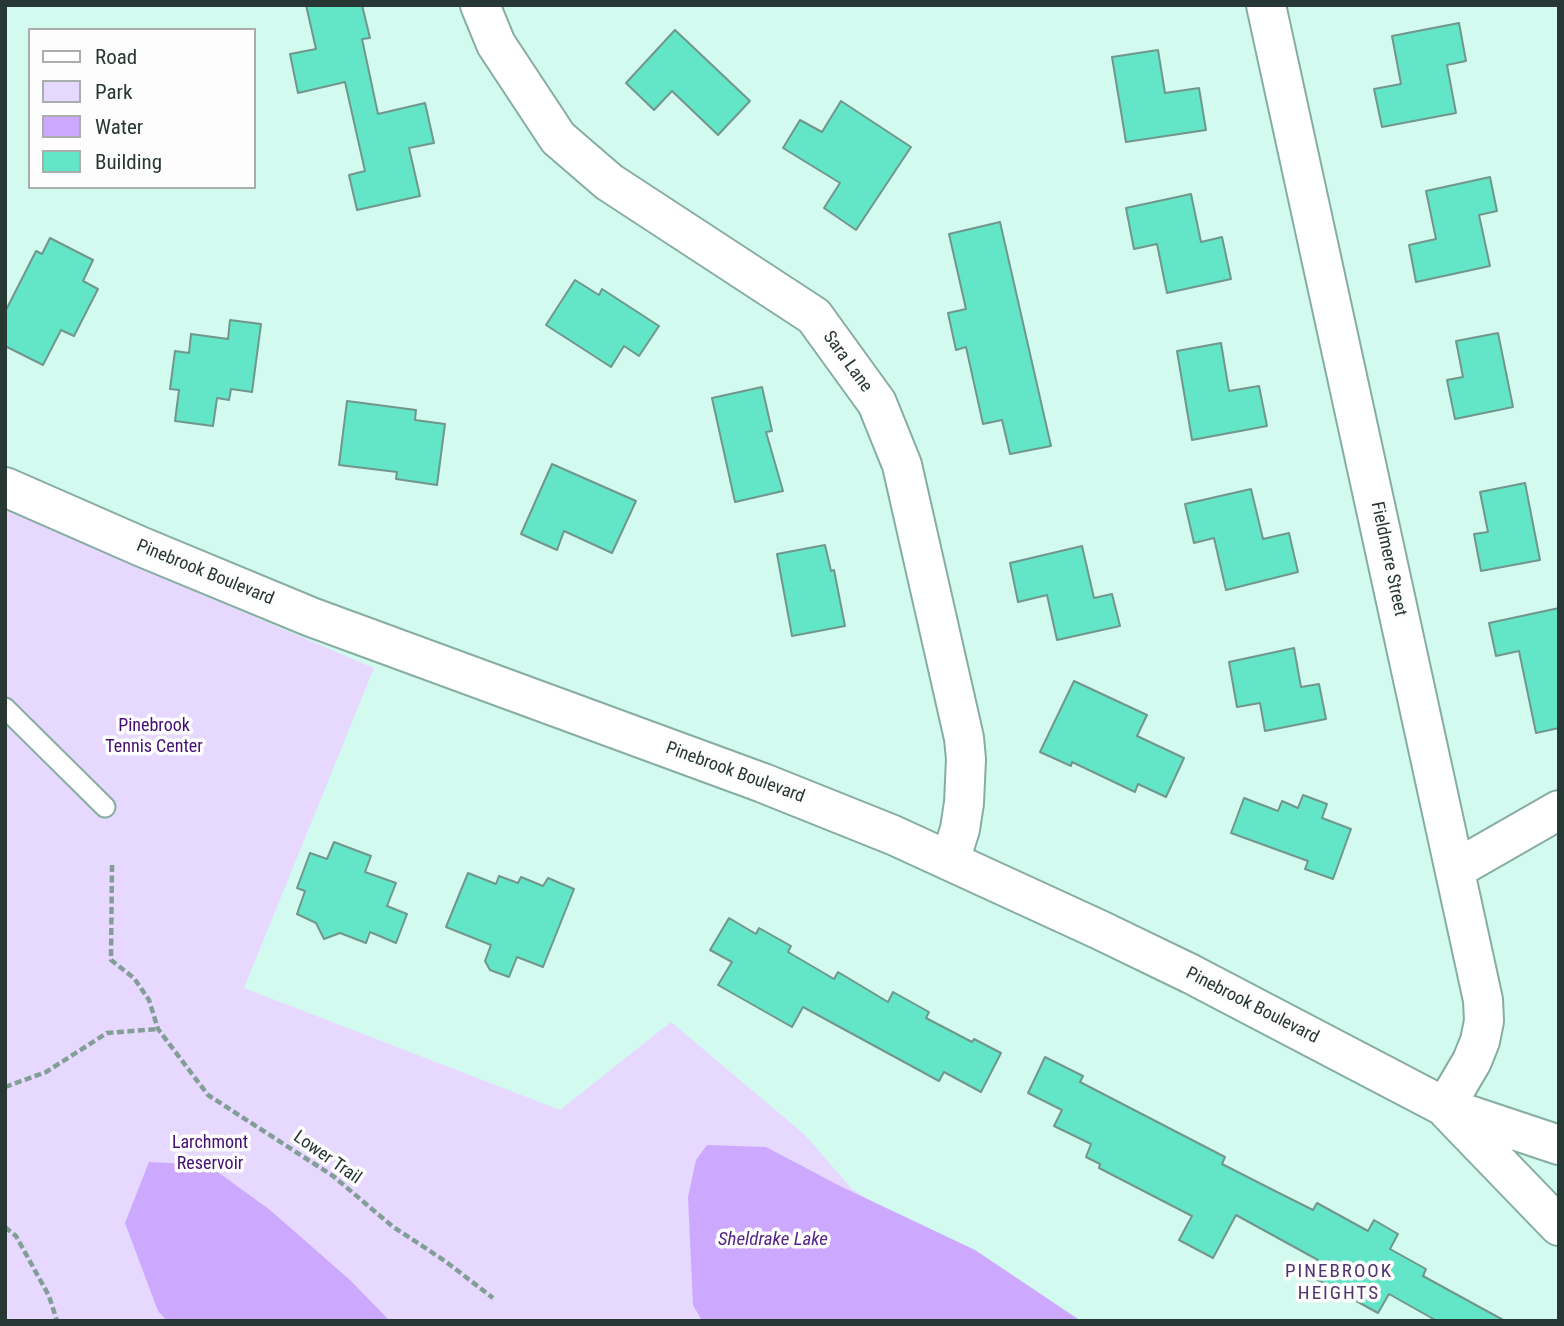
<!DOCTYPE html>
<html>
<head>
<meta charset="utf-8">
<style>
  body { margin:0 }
  #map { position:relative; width:1564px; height:1326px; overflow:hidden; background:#d3faef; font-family:"Roboto Condensed",sans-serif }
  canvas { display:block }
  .frame { position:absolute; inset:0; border:7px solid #273733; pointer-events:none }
  .legend { position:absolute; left:28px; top:28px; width:228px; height:161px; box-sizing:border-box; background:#fdfdfd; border:2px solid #a7aeac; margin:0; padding:9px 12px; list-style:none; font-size:21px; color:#273733 }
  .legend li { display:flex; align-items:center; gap:14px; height:35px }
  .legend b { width:35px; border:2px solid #a7aeac }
</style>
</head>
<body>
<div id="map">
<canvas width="1564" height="1326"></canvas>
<div class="frame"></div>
<ul class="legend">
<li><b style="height:9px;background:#fff"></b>Road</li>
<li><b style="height:19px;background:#e6d8fe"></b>Park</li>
<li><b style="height:19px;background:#cca9fe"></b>Water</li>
<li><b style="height:19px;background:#63e5c7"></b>Building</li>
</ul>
</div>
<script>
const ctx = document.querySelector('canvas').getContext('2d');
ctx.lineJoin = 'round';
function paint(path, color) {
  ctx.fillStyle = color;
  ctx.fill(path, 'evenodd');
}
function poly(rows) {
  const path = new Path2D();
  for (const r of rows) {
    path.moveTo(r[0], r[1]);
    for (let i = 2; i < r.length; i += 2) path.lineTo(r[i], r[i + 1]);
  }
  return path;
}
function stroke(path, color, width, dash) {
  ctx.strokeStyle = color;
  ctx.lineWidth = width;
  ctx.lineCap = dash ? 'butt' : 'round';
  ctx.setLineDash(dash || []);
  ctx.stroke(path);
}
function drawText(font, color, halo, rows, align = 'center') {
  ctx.font = font + ' "Roboto Condensed",sans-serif';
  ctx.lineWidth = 7;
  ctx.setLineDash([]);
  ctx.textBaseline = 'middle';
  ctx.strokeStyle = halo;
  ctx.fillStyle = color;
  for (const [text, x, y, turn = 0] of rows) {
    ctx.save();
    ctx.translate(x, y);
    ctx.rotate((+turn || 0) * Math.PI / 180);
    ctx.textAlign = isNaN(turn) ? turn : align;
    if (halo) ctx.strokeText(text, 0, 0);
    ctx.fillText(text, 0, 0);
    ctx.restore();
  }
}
const green = poly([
  [5,510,374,668,244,988,560,1110,671,1022,805,1135,852,1189,1049,1321,5,1321]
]);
const water = poly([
  [707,1145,766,1147,840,1186,975,1250,1081,1321,702,1321,693,1305,688,1197,696,1160],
  [149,1162,208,1165,270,1210,350,1280,390,1321,167,1321,158,1311,125,1223]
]);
const building = poly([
  [306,5,362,5,370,38,362,39,378,114,425,103,434,143,409,148,420,196,357,210,349,175,365,171,345,82,298,93,290,54,316,49,306,5],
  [1459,23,1466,61,1447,65,1456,113,1382,127,1374,89,1401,84,1392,36,1459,23],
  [675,30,750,101,718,135,672,91,654,110,626,83,675,30],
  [1158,50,1165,93,1199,88,1206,130,1126,142,1112,57,1158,50],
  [841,101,911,147,856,230,824,208,840,183,783,148,800,120,822,132,841,101],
  [1490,177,1497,211,1479,215,1490,266,1416,282,1409,245,1436,239,1426,191,1490,177],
  [1191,194,1201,242,1222,237,1231,279,1167,293,1157,244,1134,249,1126,208,1191,194],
  [1000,222,1051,446,1010,454,1002,420,983,424,966,347,956,350,948,313,966,309,949,234,1000,222],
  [50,238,93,260,83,281,98,289,74,336,61,330,43,365,5,346,5,312,36,251,42,254,50,238],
  [575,280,599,295,602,289,659,326,639,356,624,346,611,367,546,325,575,280],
  [230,320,261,324,252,392,231,389,229,400,217,398,213,426,175,421,179,390,170,389,175,351,189,353,191,334,228,339,230,320],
  [1498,333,1513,407,1455,419,1447,380,1463,377,1456,341,1498,333],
  [1221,343,1229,391,1259,386,1267,426,1192,440,1177,351,1221,343],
  [762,387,772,431,766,432,783,491,735,502,712,398,762,387],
  [347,401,416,410,415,420,445,424,437,485,396,479,397,472,339,465,347,401],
  [552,464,636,501,612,553,564,531,557,550,521,534,552,464],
  [1525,483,1540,560,1481,571,1474,534,1488,532,1480,492,1525,483],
  [1251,489,1263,539,1289,533,1298,572,1226,590,1214,538,1194,543,1185,504,1251,489],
  [825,545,831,571,834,570,845,626,792,636,777,554,825,545],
  [1082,546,1094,598,1112,594,1120,626,1057,640,1047,595,1018,602,1010,563,1082,546],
  [1559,608,1559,728,1536,733,1519,651,1496,656,1489,623,1559,608],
  [1294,648,1301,687,1319,684,1326,719,1265,731,1260,703,1237,707,1229,662,1294,648],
  [1074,681,1147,715,1137,736,1184,758,1166,797,1138,784,1135,792,1072,762,1071,766,1040,752,1074,681],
  [1303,795,1327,804,1322,818,1351,829,1333,879,1305,869,1308,861,1231,833,1244,798,1278,811,1282,801,1298,808,1303,795],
  [334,842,371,856,365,872,396,883,387,906,407,914,396,943,370,932,366,943,340,933,324,939,316,923,297,914,305,891,297,888,310,853,327,859,334,842],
  [468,873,496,884,499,876,518,883,521,877,543,886,548,878,574,889,543,967,517,957,509,977,490,970,485,961,491,945,446,927,468,873],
  [729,918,756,934,759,928,791,946,788,952,834,979,838,972,888,1002,893,992,929,1012,926,1018,972,1042,974,1039,1001,1053,981,1092,944,1072,939,1081,803,1007,792,1027,718,985,732,962,710,950,729,918],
  [1045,1057,1083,1076,1080,1082,1225,1157,1222,1164,1281,1194,1313,1210,1317,1203,1368,1231,1374,1220,1398,1234,1390,1249,1426,1269,1423,1276,1505,1321,1437,1321,1389,1294,1378,1313,1309,1275,1318,1260,1236,1215,1213,1258,1179,1240,1192,1216,1099,1168,1100,1164,1086,1157,1091,1144,1054,1126,1062,1110,1028,1093,1045,1057]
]);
const path = poly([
  [112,865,111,960,134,978,149,1000,158,1029,208,1095,333,1176,392,1226,445,1261,493,1298],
  [5,1087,46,1072,107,1033,158,1029],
  [5,1227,16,1236,49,1296,57,1321]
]);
const lane = poly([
  [5,708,105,807]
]);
const street = poly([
  [480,5,496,44,558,138,609,182,814,316,877,403,902,465,964,738,966,759,964,803,960,829,950,861],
  [1266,5,1483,1000,1484,1021,1480,1041,1472,1061,1445,1107],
  [1456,869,1559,810]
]);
const secondary = poly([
  [5,487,142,547,311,617,763,783,893,835,1100,930,1191,974,1445,1107,1559,1145],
  [1448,1111,1559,1226]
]);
const streetNames = [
  ["Sara Lane",847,362,54],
  ["Fieldmere Street",1388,559,78],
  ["Pinebrook Boulevard",205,573,22],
  ["Pinebrook Boulevard",735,773,20],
  ["Pinebrook Boulevard",1252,1006,27],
  ["Lower Trail",327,1158,35]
];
const parkNames = [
  ["Pinebrook",154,726],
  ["Tennis Center",154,747],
  ["Larchmont",210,1143],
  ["Reservoir",210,1164]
];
const waterNames = [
  ["Sheldrake Lake",773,1240]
];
const neighbourhoodNames = [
  ["PINEBROOK",1339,1272],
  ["HEIGHTS",1339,1294]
];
paint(green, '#e6d8fe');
paint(water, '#cca9fe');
paint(building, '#63e5c7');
stroke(building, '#71968b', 2);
stroke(lane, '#87ada2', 23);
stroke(street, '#87ada2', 42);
stroke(secondary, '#87ada2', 42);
stroke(path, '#829e97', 4.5, [7, 3.5]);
stroke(lane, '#fff', 19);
stroke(street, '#fff', 38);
stroke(secondary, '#fff', 38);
drawText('18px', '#273733', '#fdfdfd', streetNames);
drawText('18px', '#440e72', '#fdfdfd', parkNames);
drawText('italic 19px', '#562687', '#fdfdfd', waterNames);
ctx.letterSpacing = '2px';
drawText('19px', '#4f346f', '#fdfdfd', neighbourhoodNames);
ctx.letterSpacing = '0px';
</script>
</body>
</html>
